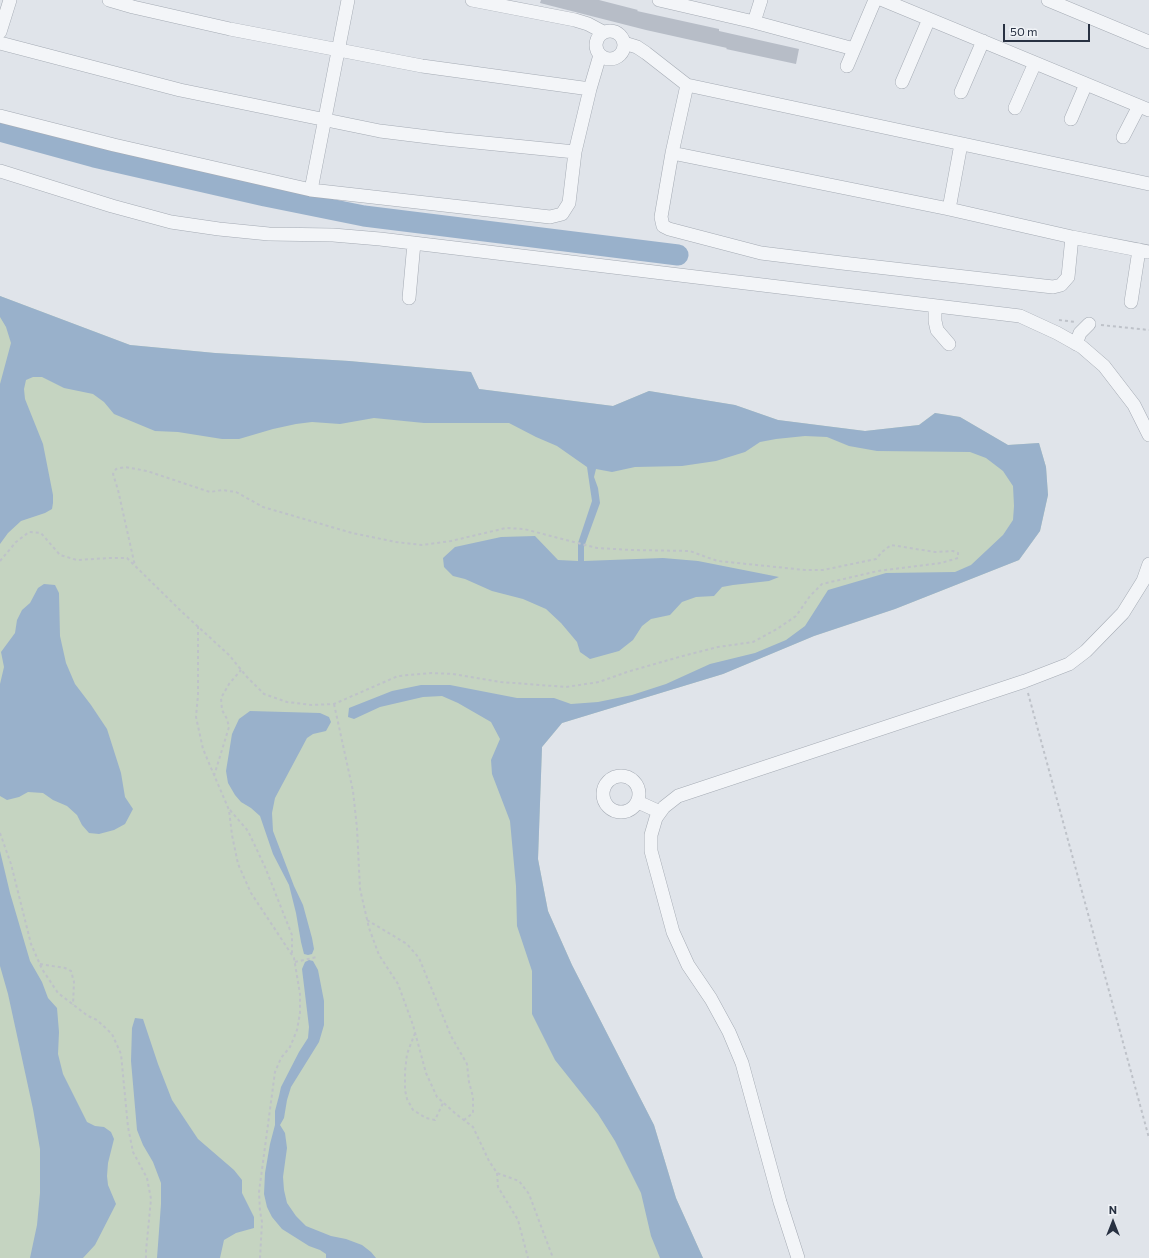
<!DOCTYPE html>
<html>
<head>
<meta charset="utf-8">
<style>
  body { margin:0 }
  #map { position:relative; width:1149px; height:1258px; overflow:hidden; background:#e0e4ea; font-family:Commissioner,sans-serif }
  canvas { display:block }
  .north { position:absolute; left:1093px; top:1202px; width:40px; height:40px; -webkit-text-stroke:3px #f0f3f7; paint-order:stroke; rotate:0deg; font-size:11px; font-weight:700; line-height:16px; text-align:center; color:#283142 }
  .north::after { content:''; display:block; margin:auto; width:14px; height:18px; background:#283142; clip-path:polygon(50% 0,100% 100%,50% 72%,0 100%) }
  .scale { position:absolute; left:1003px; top:24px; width:87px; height:18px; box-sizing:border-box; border:2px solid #283142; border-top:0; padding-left:5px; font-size:12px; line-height:14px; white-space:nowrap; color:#283142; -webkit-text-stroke:3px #f0f3f7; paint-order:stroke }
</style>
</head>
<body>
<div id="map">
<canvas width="1149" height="1258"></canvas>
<div class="north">N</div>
<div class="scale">50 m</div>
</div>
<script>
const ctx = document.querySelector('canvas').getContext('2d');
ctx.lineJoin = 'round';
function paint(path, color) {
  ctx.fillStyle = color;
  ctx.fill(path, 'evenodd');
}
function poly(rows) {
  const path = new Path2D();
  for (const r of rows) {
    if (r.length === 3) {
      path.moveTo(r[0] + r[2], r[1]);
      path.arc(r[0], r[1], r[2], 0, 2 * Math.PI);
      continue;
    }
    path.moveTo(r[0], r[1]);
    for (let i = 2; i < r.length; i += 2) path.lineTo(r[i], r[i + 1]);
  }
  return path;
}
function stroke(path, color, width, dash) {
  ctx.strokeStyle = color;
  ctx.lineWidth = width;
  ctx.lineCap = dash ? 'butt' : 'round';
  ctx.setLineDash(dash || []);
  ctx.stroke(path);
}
const green = poly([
  [0,296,130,345,215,353,349,361,471,372,479,389,613,406,649,391,735,405,778,420,865,431,919,425,935,413,960,417,1008,445,1039,443,1046,467,1048,495,1040,531,1019,560,895,609,814,636,723,674,562,723,542,747,538,859,548,911,572,965,654,1125,676,1198,703,1258,0,1258]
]);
const water = poly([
  [0,296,130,345,215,353,349,361,471,372,479,389,613,406,649,391,735,405,778,420,865,431,919,425,935,413,960,417,1008,445,1039,443,1046,467,1048,495,1040,531,1019,560,895,609,814,636,723,674,562,723,542,747,538,859,548,911,572,965,654,1125,676,1198,703,1258,660,1258,651,1236,641,1193,615,1141,598,1114,555,1060,532,1014,532,971,517,926,516,886,510,821,492,774,491,760,500,739,491,722,458,703,442,696,423,697,380,707,354,719,348,717,349,708,392,691,421,685,450,685,517,698,554,698,571,704,598,702,632,695,666,684,710,664,755,653,786,640,805,626,828,590,886,573,955,572,971,565,1003,535,1013,520,1014,506,1013,486,1003,471,986,458,970,452,877,451,849,446,827,437,805,436,776,439,760,442,745,452,716,461,682,466,635,467,612,472,596,469,594,477,598,488,600,503,584,547,584,561,663,558,698,561,779,577,769,581,733,585,722,587,714,596,696,597,682,602,670,615,651,619,642,626,633,640,619,651,590,659,580,652,577,642,561,623,546,609,523,599,492,591,465,579,453,576,444,567,443,558,455,547,501,537,535,536,558,560,578,561,578,543,592,501,587,467,557,446,536,437,509,423,424,423,374,418,340,424,312,422,296,424,273,429,239,439,222,439,178,432,155,431,114,414,104,402,93,394,64,388,42,377,33,377,26,380,24,389,25,399,43,444,53,495,53,503,52,509,45,513,21,521,8,533,0,544,0,384,11,343,6,327,0,317],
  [44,584,55,585,59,593,60,636,66,663,75,684,91,705,107,729,121,773,125,797,133,809,125,824,114,830,99,834,89,833,82,825,77,815,67,806,53,800,43,793,28,792,19,797,7,800,0,796,0,684,4,667,1,652,15,633,17,620,22,610,30,603,38,588],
  [250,711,320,713,329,717,331,722,326,731,313,734,307,738,275,798,272,813,273,831,294,886,303,905,312,938,314,949,312,954,308,955,304,954,301,942,296,913,289,885,273,854,260,816,251,808,241,802,235,795,228,783,226,771,232,734,239,719],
  [0,851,10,893,30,961,42,982,48,998,57,1008,59,1032,58,1054,63,1074,87,1122,95,1126,104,1127,111,1132,114,1139,108,1163,107,1176,108,1185,116,1204,95,1245,83,1258,30,1258,37,1225,40,1193,40,1149,33,1109,8,994,0,966],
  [309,960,313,961,318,970,324,1001,324,1025,319,1042,291,1087,287,1100,284,1118,280,1125,285,1133,287,1148,283,1177,284,1190,287,1203,296,1216,306,1226,331,1236,346,1239,362,1245,371,1252,376,1258,326,1258,326,1254,320,1250,309,1246,282,1229,272,1217,267,1207,264,1194,265,1173,270,1144,275,1125,275,1111,279,1096,281,1087,299,1052,308,1038,309,1027,302,969,305,962],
  [135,1018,143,1019,158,1064,172,1100,198,1139,234,1170,242,1180,242,1193,254,1217,254,1228,236,1233,224,1240,220,1258,157,1258,161,1204,161,1183,153,1162,143,1145,137,1130,131,1061,132,1028]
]);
const river = poly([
  [0,131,94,157,265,196,364,216,678,255]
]);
const building = poly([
  [541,0,599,0,638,10,637,11,719,29,719,31,799,49,796,64,726,49,727,48,646,30,540,3]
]);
const path = poly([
  [1059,320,1075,322],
  [1101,325,1149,330],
  [0,561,16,542,29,532,41,533,60,555,77,560,110,558,127,558,182,612,229,655,247,677,264,694,287,702,312,705,334,704,398,676,432,673,453,674,501,682,566,687,599,682,627,672,679,657,718,647,753,642,777,629,796,616,810,596,822,584,878,571,941,563,958,558,958,553,953,551,935,552,891,545,882,552,876,559,823,570,805,570,718,561,706,557,690,551,631,550,597,548,524,529,506,528,451,541,422,545,396,542,352,533,263,507,236,492,222,490,210,492,147,471,125,467,116,469,113,474,118,490,135,566],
  [198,626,198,695,196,717,203,749,229,810,232,835,238,864,251,893,294,958,300,994,300,1013,297,1030,290,1047,281,1058,275,1072,259,1192,260,1211,262,1222,260,1258],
  [1028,693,1149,1138],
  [334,704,353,791,357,828,360,889,369,928,379,955,398,984,413,1025,426,1073,437,1097,456,1114,473,1127,489,1161,497,1173,519,1181,529,1194,553,1258],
  [214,776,229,727,227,719,222,710,221,698,229,684,241,670],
  [230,810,248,831,265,867,292,935,292,954],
  [0,833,11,864,31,944,42,969,58,993,88,1016,97,1020,112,1034,121,1054,128,1127,133,1152,147,1178,151,1199,146,1251,146,1258],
  [367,920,407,944,419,958,451,1036,467,1064,469,1082,473,1097,473,1113,464,1120],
  [295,962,317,957],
  [40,964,65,968,71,971,74,982,73,1005],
  [415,1033,407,1054,405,1071,405,1090,407,1099,413,1110,426,1118,435,1120,443,1103],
  [497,1173,498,1187,518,1220,528,1258]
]);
const minor = poly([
  [109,0,133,7,230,29,422,66,590,89],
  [472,0,575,20,588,24,603,32],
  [659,0,754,22,854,49],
  [883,0,1149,110],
  [1048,0,1149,42],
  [754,22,761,0],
  [610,45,14],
  [0,32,10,0],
  [0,43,180,90,380,131,445,139,575,152],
  [624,43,637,47,646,53,687,85,1149,184],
  [847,66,875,0],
  [902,82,929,19],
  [687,85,672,153,661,217,663,226,669,229,761,253,842,263,1053,287,1061,285,1068,277,1072,237],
  [961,92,983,41],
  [1015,108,1035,63],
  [0,116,114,145,311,190,550,217,562,214,569,203,575,152,590,89,600,55],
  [1071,119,1086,84],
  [1123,137,1139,106],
  [672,153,949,209,1072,237,1149,252],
  [0,171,112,206,171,222,219,229,269,234,333,235,380,239,1020,316,1057,333,1082,347,1104,366,1134,405,1149,435],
  [311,190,348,0],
  [949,209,961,144],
  [409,298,414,243],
  [1131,302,1139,250],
  [935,306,935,321,937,330,949,344],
  [1076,344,1080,333,1089,324],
  [621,794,18],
  [638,802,660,812],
  [798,1258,780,1202,742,1063,729,1032,711,999,688,965,673,932,651,851,651,835,656,818,664,807,678,796,1025,681,1069,664,1086,651,1123,613,1143,581,1149,564]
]);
paint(green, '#c5d4c1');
paint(water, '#99b1cb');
stroke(river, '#99b1cb', 21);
paint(building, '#b7bdc7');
stroke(minor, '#a5abb4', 14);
stroke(path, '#bec2c9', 2, [3, 3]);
stroke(minor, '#f3f5f8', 13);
</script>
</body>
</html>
